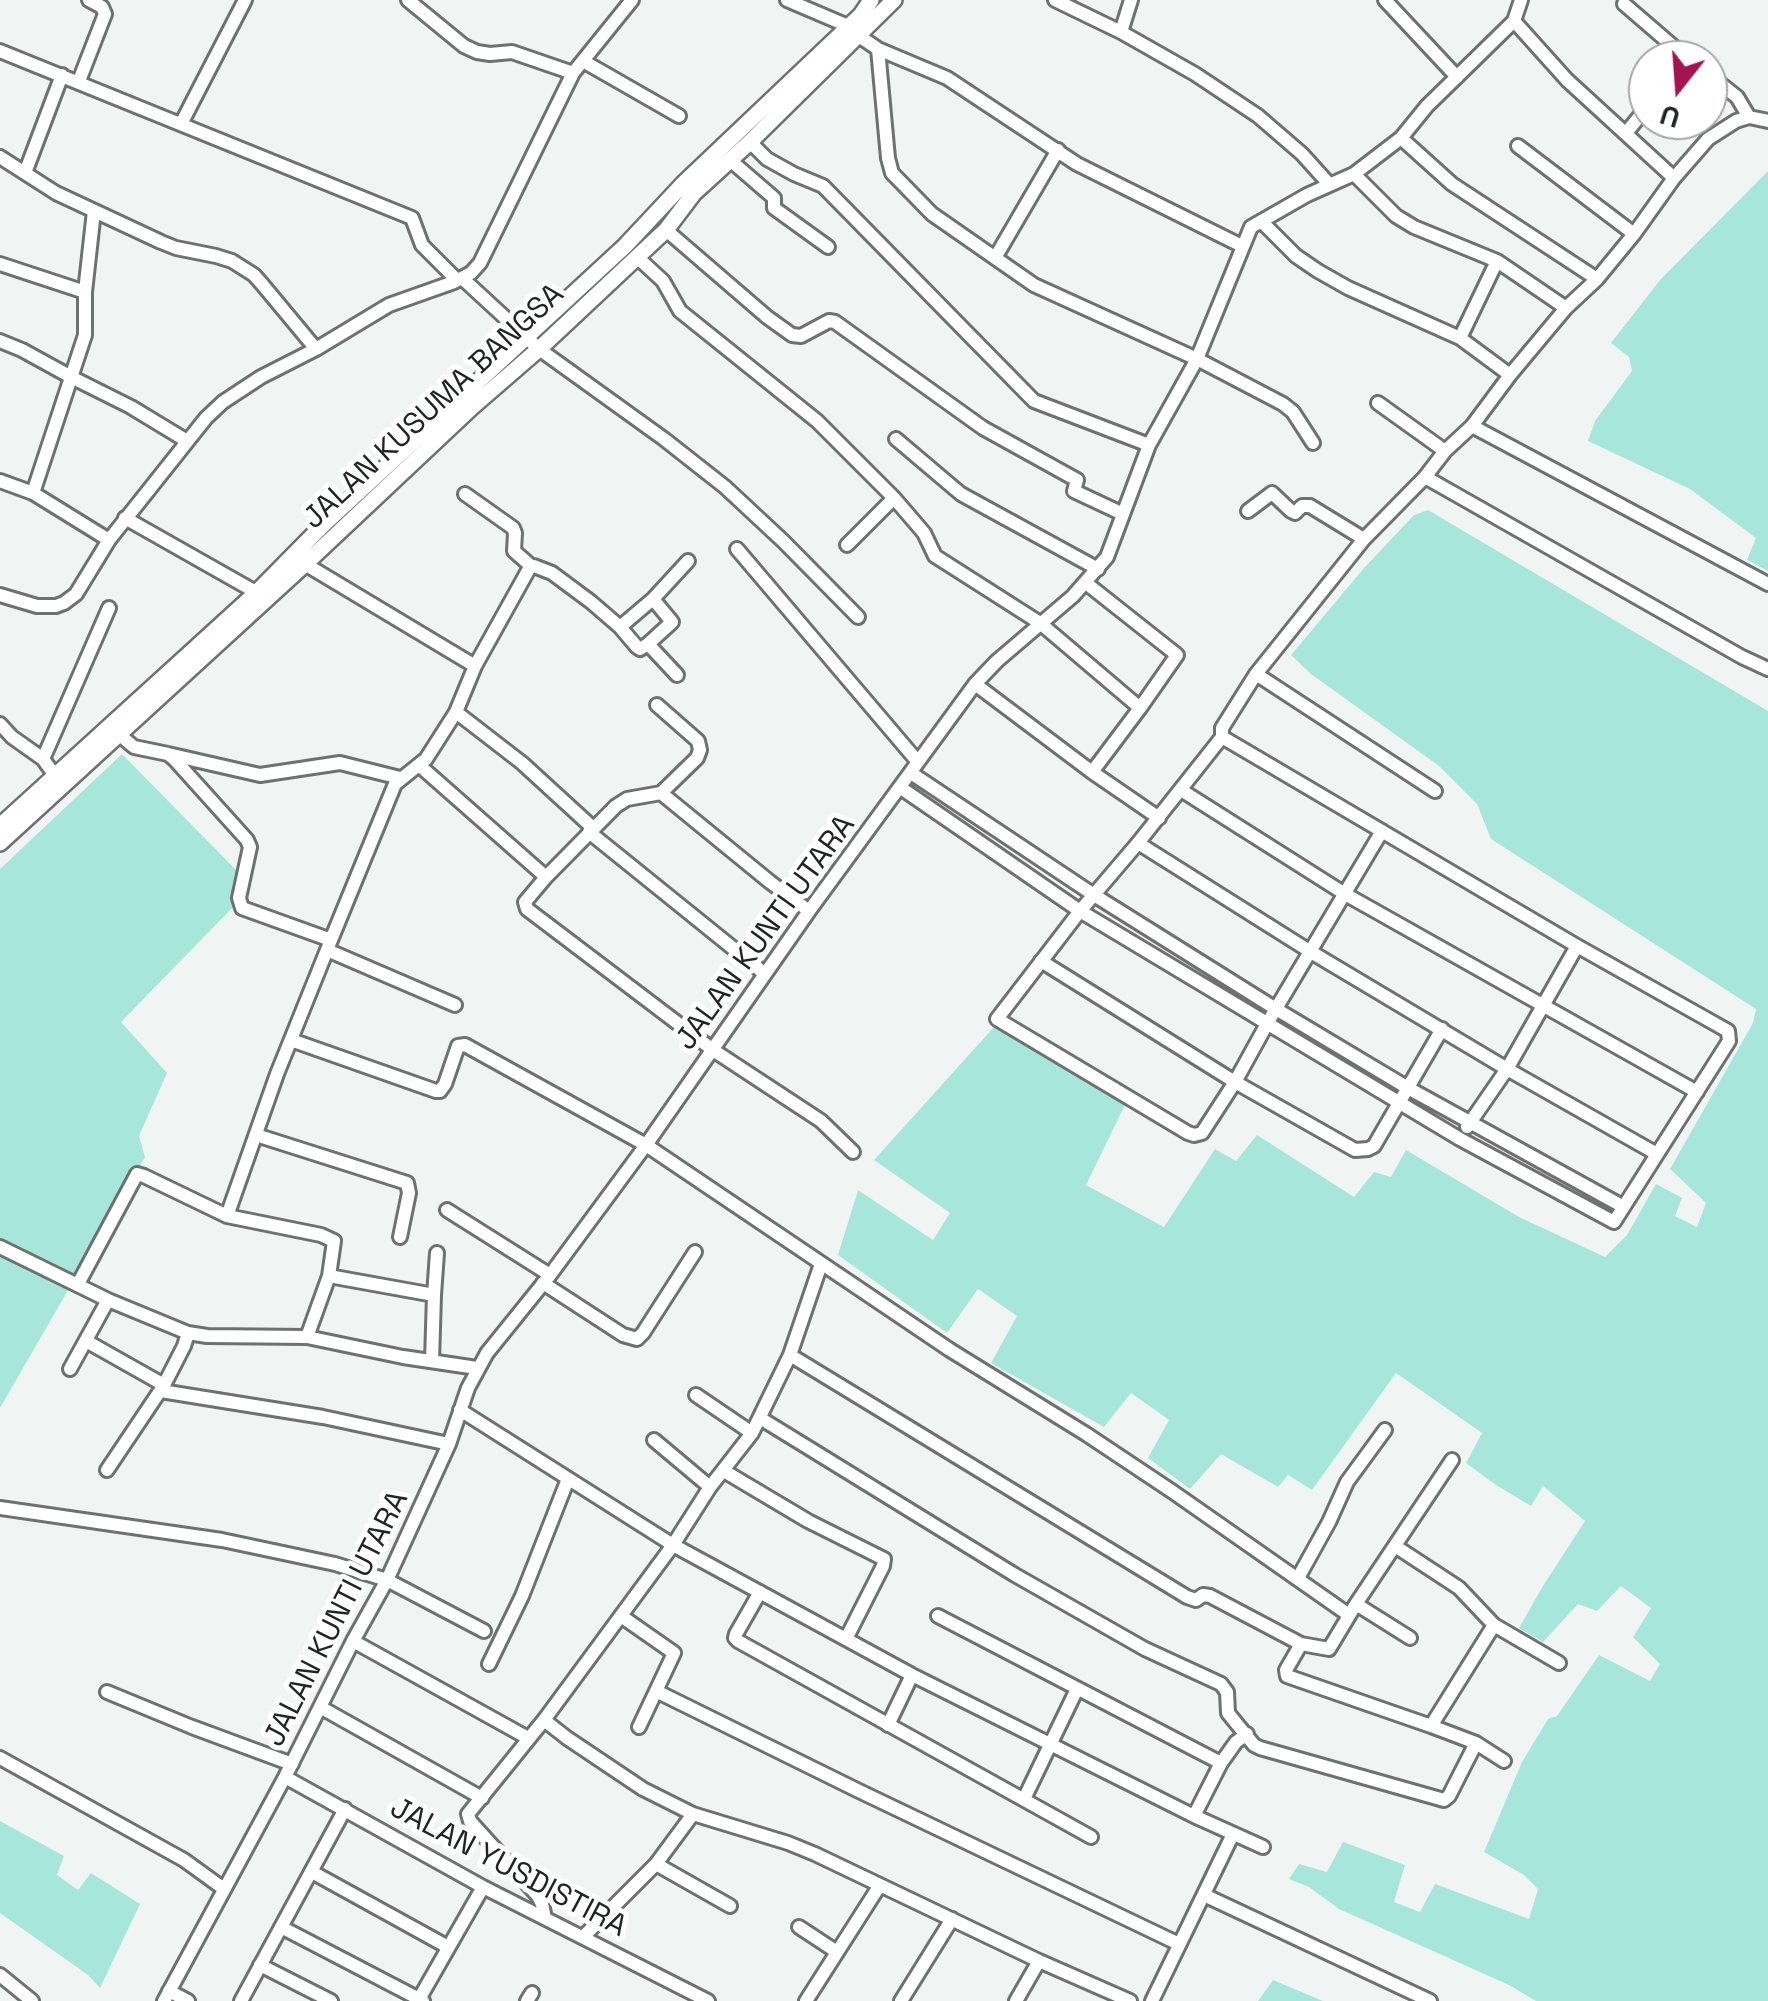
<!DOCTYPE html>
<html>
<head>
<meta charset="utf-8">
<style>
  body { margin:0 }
  #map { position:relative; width:1768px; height:2001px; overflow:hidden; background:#f0f5f4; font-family:"Space Grotesk",sans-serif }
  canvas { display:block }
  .north { position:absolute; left:1628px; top:40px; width:100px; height:100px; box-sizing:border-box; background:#fff; border:2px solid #a7a7a7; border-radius:50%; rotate:197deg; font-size:28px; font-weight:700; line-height:40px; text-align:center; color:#222423 }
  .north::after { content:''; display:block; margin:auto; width:35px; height:45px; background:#a51352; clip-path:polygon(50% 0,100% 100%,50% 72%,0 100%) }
</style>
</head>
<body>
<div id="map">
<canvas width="1768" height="2001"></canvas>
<div class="north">U</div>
</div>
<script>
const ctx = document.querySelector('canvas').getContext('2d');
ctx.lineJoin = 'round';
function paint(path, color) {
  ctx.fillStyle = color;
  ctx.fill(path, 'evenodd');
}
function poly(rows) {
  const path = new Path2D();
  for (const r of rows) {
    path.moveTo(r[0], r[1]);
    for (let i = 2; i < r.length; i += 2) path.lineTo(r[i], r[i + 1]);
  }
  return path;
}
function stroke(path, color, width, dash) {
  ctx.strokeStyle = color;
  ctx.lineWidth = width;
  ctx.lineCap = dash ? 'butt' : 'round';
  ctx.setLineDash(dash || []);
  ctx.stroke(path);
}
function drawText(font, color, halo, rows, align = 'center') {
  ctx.font = font + ' "Space Grotesk",sans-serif';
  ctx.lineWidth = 10;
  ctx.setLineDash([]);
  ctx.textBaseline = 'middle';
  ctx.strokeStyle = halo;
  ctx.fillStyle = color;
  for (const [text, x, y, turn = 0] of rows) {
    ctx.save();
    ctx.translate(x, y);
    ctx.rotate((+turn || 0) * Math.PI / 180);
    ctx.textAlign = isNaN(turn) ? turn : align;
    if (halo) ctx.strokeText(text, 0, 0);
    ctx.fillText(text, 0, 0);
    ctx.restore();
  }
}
const green = poly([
  [1768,171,1768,571,1747,560,1756,538,1690,489,1588,441,1595,421,1632,371,1629,357,1611,343,1660,280],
  [1428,510,1768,711,1768,2001,1536,2001,1509,1985,1339,1909,1309,1887,1289,1879,1299,1864,1327,1872,1343,1842,1405,1865,1394,1902,1420,1912,1435,1884,1529,1919,1538,1889,1524,1875,1484,1852,1522,1762,1548,1719,1557,1716,1599,1655,1650,1681,1660,1664,1633,1637,1651,1608,1621,1586,1597,1611,1578,1604,1543,1642,1519,1628,1543,1586,1585,1521,1543,1486,1531,1506,1496,1485,1466,1463,1482,1433,1396,1373,1312,1490,1288,1475,1278,1487,1221,1454,1190,1489,1148,1458,1169,1420,1131,1393,1104,1427,991,1363,1017,1316,978,1289,947,1333,838,1255,858,1190,933,1240,950,1213,874,1160,994,1027,1125,1105,1086,1185,1164,1227,1215,1149,1236,1161,1257,1135,1354,1197,1374,1172,1391,1177,1406,1150,1519,1217,1605,1257,1627,1235,1656,1184,1682,1198,1675,1216,1697,1227,1706,1203,1670,1169,1753,1023,1756,1009,1491,839,1477,804,1439,766,1311,674,1291,655,1364,568,1414,515],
  [122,754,240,874,238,902,121,1022,167,1073,139,1136,145,1157,0,1408,0,869],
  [0,1821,64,1856,57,1875,78,1890,91,1873,140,1904,100,1988,88,1975,0,1913],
  [1273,1980,1323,2001,1258,2001]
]);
const minor = poly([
  [408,0,464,46,477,52,490,54,512,52,573,73],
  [787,0,848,26],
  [1055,0,1121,32,1195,74,1258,116,1302,154,1329,184],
  [1385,0,1457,77],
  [1624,4,1689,60],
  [1514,21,1567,80,1674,178],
  [1121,32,1131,0],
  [859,36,878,49,888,158,892,173,932,214,1034,285,1197,359,1283,404,1293,412,1313,443],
  [878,49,947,78,1077,164,1242,246],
  [0,51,412,218,422,245,457,280],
  [583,61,679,116],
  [1708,74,1737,97,1749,117],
  [79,81,105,14,102,7,89,0],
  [181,124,245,0],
  [1626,133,1648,106],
  [1401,138,1452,184,1597,279],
  [750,142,767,159,794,174,823,186,1034,401,1149,445],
  [1518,146,1634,234],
  [0,157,56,193,161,242,176,248,216,256,232,261,254,275,262,284,316,349],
  [730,160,774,198,774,208,828,247],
  [25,173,62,75],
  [1354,174,1396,216,1414,227,1497,261,1566,308],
  [1261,221,1296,256,1318,271,1348,288,1460,338,1510,375],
  [666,230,767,317,792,335,801,336,829,321,835,322,983,428,1077,480,1074,491,1123,514],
  [637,257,663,281,680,311,817,421,894,498,924,533,935,556,1040,623,1140,708],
  [995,258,1058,150],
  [0,264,85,292],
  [462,278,539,349,664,439,725,487,783,541,858,617],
  [1460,338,1497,261],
  [0,341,22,350,73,378,131,407,187,441],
  [1378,403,1445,451],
  [1472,426,1768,584],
  [896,439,961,494,1098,569],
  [1425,477,1742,657,1768,669],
  [0,481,33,493,109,540,206,418,223,402,261,377,316,349,389,305,454,282,471,273,480,263,573,73,632,0],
  [33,493,85,335,85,292,94,211],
  [465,494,513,528,515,533,514,551,531,566],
  [1248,511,1272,493,1291,511,1295,513,1302,506,1310,506,1364,539],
  [125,518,261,595],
  [847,545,894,498],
  [737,549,918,762],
  [305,564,475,666,456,712,426,759,395,784,331,940],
  [1086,583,1177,655,1140,708,1092,772],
  [0,595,37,606,56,606,64,603,76,594,109,540],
  [653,599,688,561],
  [620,627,653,599,672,622,648,644],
  [475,666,530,567,534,566,552,573,591,602,620,627,637,647,640,649,648,644,677,675],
  [1256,674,1435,791],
  [975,684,1092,772,1159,818],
  [456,712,522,763,593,828],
  [0,724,12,737,43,759,61,784],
  [114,730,134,747,168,754,175,760,247,840,250,847,239,898,242,908,331,940,277,1074,227,1216,321,1235,334,1241,329,1276,307,1337],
  [168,754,260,775,340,763,400,778],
  [43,759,109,608],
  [420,766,546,877,616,806,627,799,661,793,697,758,700,750,698,741,657,705],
  [911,773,1094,895,1276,1009,1408,1088,1622,1206],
  [901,788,1080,911,1460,1139,1614,1222,1729,1041,1728,1031,1577,946,1222,737],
  [1181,790,1345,894,1697,1092],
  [661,793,770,882,809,911],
  [1382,831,1268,1022,1235,1082,1202,1133,1194,1135,1188,1133,997,1019,1080,911,1138,843,1222,737,1222,728,1256,674,1364,539,1425,477,1445,451,1472,426,1510,375,1566,308,1597,279,1634,234,1674,178,1708,139,1736,121,1749,117,1768,121],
  [589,832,765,974],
  [1138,843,1311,952,1507,1069,1657,1154],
  [546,877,525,902,527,909,713,1050,821,1121,853,1152],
  [327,950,455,1005],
  [1041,961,1235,1082,1355,1150,1368,1149,1374,1146,1442,1029],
  [291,1040,436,1091,440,1091,445,1084,458,1046,465,1045,646,1145,950,1350,1086,1434,1173,1492,1349,1615],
  [1467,1127,1507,1069,1577,946],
  [256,1135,407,1183,409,1193,400,1237],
  [447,1210,550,1275],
  [0,1247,108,1300,188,1333,207,1336,307,1337,403,1357,477,1368],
  [821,1264,790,1355,752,1433,710,1487,673,1545,544,1720,567,1738,643,1789,693,1814,788,1843,815,1854,1039,1961],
  [329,1276,434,1295,432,1361],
  [543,1283,623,1335,637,1339,643,1333,695,1252],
  [78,1284,137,1174,144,1176,227,1216],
  [434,1295,437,1253],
  [86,1341,164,1385],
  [790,1355,1187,1597,1196,1600,1203,1595,1210,1596,1301,1644,1329,1649,1356,1604,1452,1460],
  [70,1369,108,1300],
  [161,1391,323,1417,449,1444],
  [696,1395,752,1433],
  [460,1410,673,1545,912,1675,1194,1816,1263,1847],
  [760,1418,1015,1575,1145,1649,1221,1684,1227,1692,1228,1713,1254,1745,1260,1748,1444,1800,1449,1796,1476,1743,1504,1761],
  [654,1440,710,1487],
  [107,1470,164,1385,184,1346,188,1333],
  [724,1471,808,1521,884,1559,883,1566,846,1639],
  [0,1508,222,1540,335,1564,387,1580,484,1631],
  [1395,1546,1459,1588,1494,1625,1559,1663],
  [1298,1578,1329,1522,1347,1482,1385,1430],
  [760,1592,736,1634,735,1638,738,1641,1091,1837],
  [1356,1604,1410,1638],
  [621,1616,674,1653,639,1727],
  [938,1616,1221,1763],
  [353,1641,528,1738],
  [1301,1644,1286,1670,1287,1676,1431,1726,1494,1625],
  [489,1664,522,1596,568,1479],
  [656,1691,859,1791,1179,1944],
  [107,1692,192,1727,292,1764],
  [320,1707,482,1798],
  [544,1720,468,1814,470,1821,538,1896,542,1904,545,1918],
  [888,1725,912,1675],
  [1431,1726,1476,1743],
  [0,1758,184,1860,224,1889],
  [285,1777,483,1887,708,2001],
  [1024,1799,1077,1689],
  [1194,1816,1221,1763,1236,1742,1247,1734],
  [656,1864,730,1906],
  [312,1872,448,1947],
  [1204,1895,1430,2001],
  [281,1927,423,2001],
  [799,1927,837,1952],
  [583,1937,656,1864,693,1814],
  [260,1965,331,2001],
  [0,1975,32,2001],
  [169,1991,188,2001],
  [164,2001,285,1777,353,1641,387,1580,449,1444,468,1388,487,1353,550,1275,646,1145,809,911,975,684,997,661,1073,596,1107,557,1149,445,1197,359,1251,227,1307,195,1354,174,1401,138,1427,106,1514,21,1521,0],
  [241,2001,345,1809],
  [418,2001,483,1887],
  [527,2001,532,1993],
  [806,2001,880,1885],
  [901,2001,952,1919],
  [1016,2001,1039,1961,1130,2001],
  [1152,2001,1233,1834]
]);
const tertiary = poly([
  [0,826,256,593,325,523,625,246,684,183,861,15,871,0],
  [0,843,305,564,472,407,539,349,666,230,694,193,750,142,894,0]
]);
const streetNames = [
  ["JALAN KUSUMA BANGSA",434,407,-43],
  ["JALAN KUNTI UTARA",766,933,-54],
  ["JALAN KUNTI UTARA",337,1619,-63],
  ["JALAN YUSDISTIRA",508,1868,28]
];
paint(green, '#a7e7db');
stroke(minor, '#6d7170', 18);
stroke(tertiary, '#6d7170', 20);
stroke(minor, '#fff', 12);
stroke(tertiary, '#fff', 15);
drawText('30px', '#222423', '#fff', streetNames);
</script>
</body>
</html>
